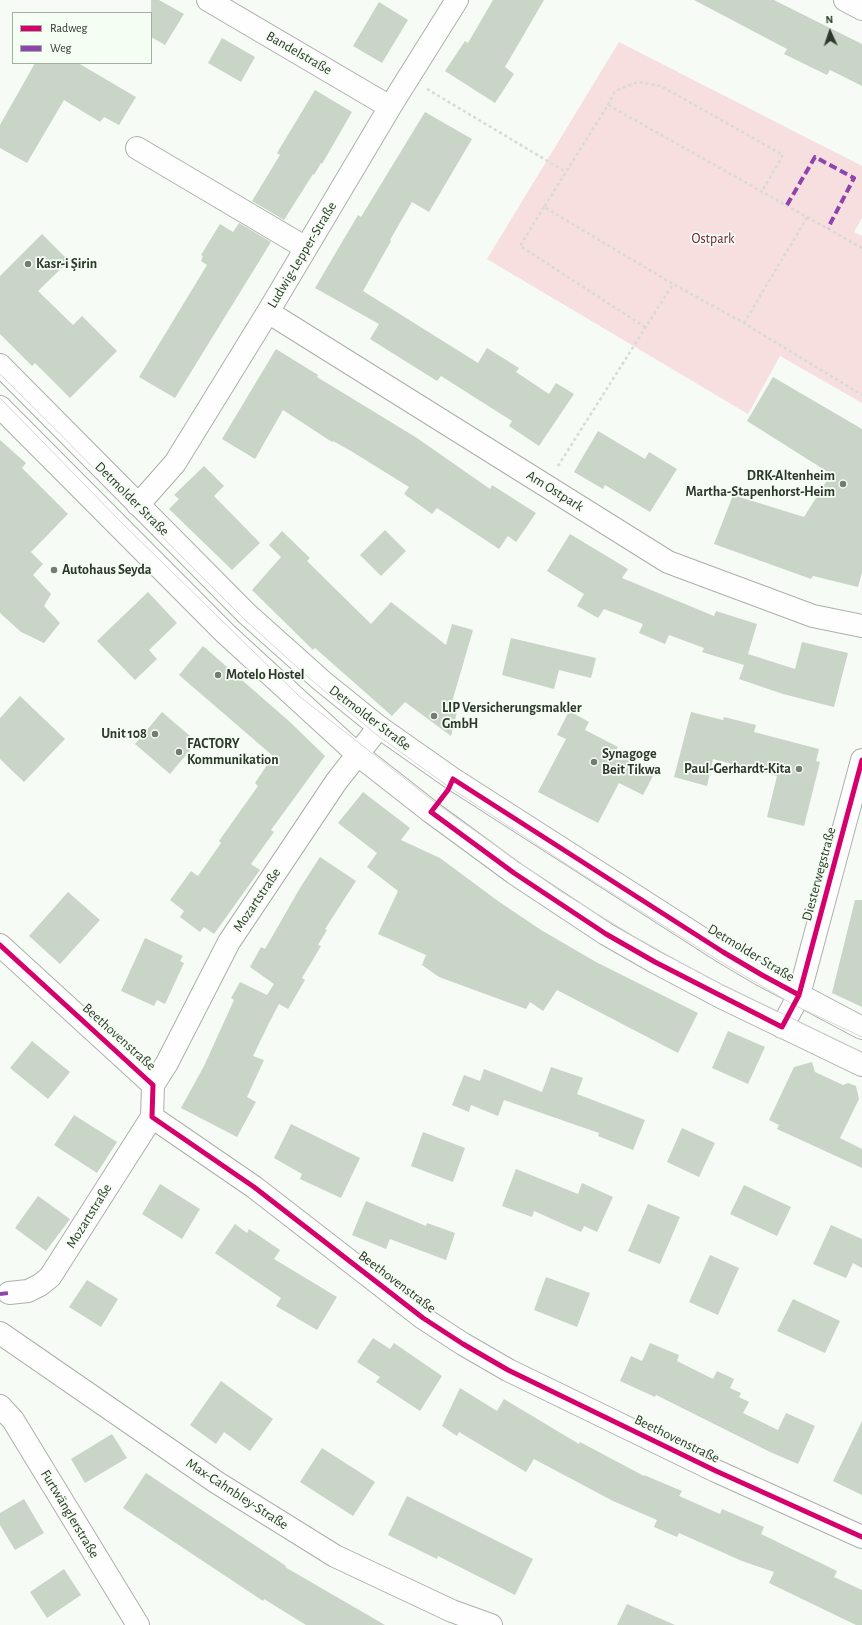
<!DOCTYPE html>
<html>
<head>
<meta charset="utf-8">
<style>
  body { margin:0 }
  #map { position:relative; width:862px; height:1625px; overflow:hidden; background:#f6fbf5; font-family:"Alegreya Sans",sans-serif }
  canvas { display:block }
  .legend { position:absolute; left:12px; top:12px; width:140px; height:52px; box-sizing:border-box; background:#f4fef2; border:1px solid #a5aea2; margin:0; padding:5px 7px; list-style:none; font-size:12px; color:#2e372b }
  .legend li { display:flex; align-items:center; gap:8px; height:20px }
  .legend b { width:20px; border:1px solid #a5aea2 }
  .north { position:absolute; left:810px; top:12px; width:40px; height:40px; -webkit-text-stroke:3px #f4fef2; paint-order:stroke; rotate:357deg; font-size:11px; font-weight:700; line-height:16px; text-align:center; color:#2e372b }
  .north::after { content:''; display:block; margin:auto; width:14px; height:18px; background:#2e372b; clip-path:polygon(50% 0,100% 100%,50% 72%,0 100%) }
</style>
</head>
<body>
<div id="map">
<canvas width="862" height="1625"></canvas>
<ul class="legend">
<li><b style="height:5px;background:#d6006c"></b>Radweg</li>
<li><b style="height:5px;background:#8e44ad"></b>Weg</li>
</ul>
<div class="north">N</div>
</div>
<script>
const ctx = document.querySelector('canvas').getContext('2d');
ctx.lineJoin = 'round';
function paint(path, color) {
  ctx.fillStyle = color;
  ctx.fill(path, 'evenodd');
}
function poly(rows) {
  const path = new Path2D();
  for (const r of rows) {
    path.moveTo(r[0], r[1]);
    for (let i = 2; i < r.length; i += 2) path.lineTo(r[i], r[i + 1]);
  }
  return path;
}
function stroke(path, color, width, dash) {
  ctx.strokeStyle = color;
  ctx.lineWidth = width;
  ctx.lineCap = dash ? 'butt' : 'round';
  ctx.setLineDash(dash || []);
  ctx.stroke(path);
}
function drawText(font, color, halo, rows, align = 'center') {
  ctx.font = font + ' "Alegreya Sans",sans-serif';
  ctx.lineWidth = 3.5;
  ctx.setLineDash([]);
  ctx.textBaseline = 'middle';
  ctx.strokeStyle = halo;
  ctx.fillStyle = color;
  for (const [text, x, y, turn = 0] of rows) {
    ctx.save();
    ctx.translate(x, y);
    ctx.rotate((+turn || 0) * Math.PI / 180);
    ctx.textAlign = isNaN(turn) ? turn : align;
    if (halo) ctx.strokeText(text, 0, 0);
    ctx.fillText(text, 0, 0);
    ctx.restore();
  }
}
const green = poly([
  [619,42,862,166,862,218,854,232,862,236,862,403,780,356,748,414,487,259]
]);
const building = poly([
  [151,0,159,0,184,14,165,45,151,37],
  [493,0,544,0,505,67,514,74,495,103,445,71,465,41,468,43],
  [694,0,774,0,862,44,862,86,830,70,827,75,784,54,787,49],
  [379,2,408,20,382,63,353,46],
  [222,38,255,57,241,82,208,63],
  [35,63,78,63,136,97,119,125,104,117,100,122,64,100,27,163,0,148,0,125],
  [315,90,352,112,322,164,321,163,314,175,313,174,284,220,252,201,280,155,277,153],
  [425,112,472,139,429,212,412,202,390,240,391,241,363,291,478,363,487,348,519,368,516,372,549,394,556,383,574,394,539,446,509,426,512,421,441,376,437,381,370,339,379,324,315,288,358,215,361,217],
  [239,223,271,242,175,398,139,377,207,265,201,261,203,256,201,255,220,224,233,232],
  [42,234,69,261,38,291,73,325,82,316,117,351,70,398,35,363,32,366,0,334,0,276],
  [276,349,318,375,317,377,417,438,490,489,492,485,536,513,516,542,508,536,499,549,437,508,432,514,404,494,409,487,351,451,333,441,332,442,283,410,255,459,222,439],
  [773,377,862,429,862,572,858,587,813,576,811,579,714,544,733,495,804,517,831,474,747,421],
  [598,431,645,459,649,452,677,469,650,512,605,485,603,489,574,472],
  [0,440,26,463,22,468,68,514,31,552,43,564,33,575,51,594,44,606,60,623,44,643,21,632,0,613],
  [204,466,224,486,214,496,260,543,232,570,169,509,179,499,174,495],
  [385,530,406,551,381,576,360,555],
  [282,531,310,558,307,561,371,624,391,602,446,645,452,624,473,630,452,702,459,704,451,736,405,702,392,716,315,648,313,650,252,590,281,557,269,545],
  [570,534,628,569,622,578,714,616,716,611,757,624,748,654,795,669,802,642,848,653,834,707,783,694,739,679,744,665,702,652,704,648,669,635,665,644,639,633,643,624,604,609,598,618,577,606,584,594,547,571],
  [148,592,177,623,149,650,157,659,135,680,97,641],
  [511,638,596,658,591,678,559,670,554,689,502,675],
  [203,646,290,722,325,756,271,830,274,832,251,864,260,870,214,934,204,927,200,932,180,917,184,911,170,900,191,871,198,876,221,843,219,841,258,786,255,783,273,756,179,675],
  [20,696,65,739,24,782,0,759,0,718],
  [569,711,589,722,585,730,618,747,615,752,655,772,643,795,619,783,598,823,538,792,566,739,557,735],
  [162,712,197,742,170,774,135,744],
  [691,712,723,720,724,717,756,725,754,732,819,749,816,761,820,762,804,826,767,817,777,776,713,759,707,786,674,777],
  [363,792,410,828,401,840,440,858,498,901,541,930,596,962,698,1013,678,1053,557,990,543,1011,530,1002,526,1009,439,977,422,965,426,955,378,934,398,891,367,867,377,853,338,823],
  [320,857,356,881,325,929,327,930,318,945,321,946,302,978,305,980,288,1009,279,1004,269,1023,253,1056,264,1060,247,1097,256,1102,237,1137,181,1108,204,1066,234,1000,231,998,240,982,267,995,274,984,250,967,261,947,265,949,300,888],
  [68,892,100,920,60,964,29,936],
  [855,900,862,900,862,1007,832,993],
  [145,938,183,956,180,961,184,963,165,1004,157,1000,154,1006,121,991],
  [728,1031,765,1047,748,1084,712,1068],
  [32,1041,70,1072,48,1099,10,1068],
  [812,1062,815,1072,843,1085,848,1083,856,1086,859,1099,840,1138,862,1149,862,1168,777,1129,779,1125,769,1120,794,1067],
  [551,1067,583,1078,577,1094,645,1120,633,1150,598,1136,599,1133,504,1100,498,1116,471,1105,469,1112,452,1105,464,1075,480,1081,484,1069,542,1092],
  [74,1115,117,1142,97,1173,54,1145],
  [291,1124,360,1158,341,1198,300,1179,302,1174,274,1158],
  [682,1128,715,1143,699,1177,667,1162],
  [423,1132,465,1148,453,1182,411,1166],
  [516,1169,578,1194,582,1183,613,1197,597,1232,584,1226,581,1232,534,1211,532,1217,502,1206],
  [160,1184,200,1209,182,1239,142,1214],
  [744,1185,791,1207,777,1236,730,1214],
  [38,1196,70,1219,46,1251,15,1228],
  [366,1201,426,1226,427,1223,455,1233,446,1260,390,1239,386,1249,352,1235],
  [648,1204,680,1217,660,1264,628,1251],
  [235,1224,247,1233,249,1229,280,1250,274,1259,337,1297,317,1330,276,1306,281,1298,215,1253],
  [831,1225,862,1239,862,1268,853,1263,846,1278,813,1264],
  [710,1255,739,1268,718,1315,689,1302],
  [546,1277,590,1293,577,1327,534,1310],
  [87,1280,118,1299,101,1327,69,1307],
  [793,1299,840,1321,825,1353,777,1331],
  [373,1338,390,1349,394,1343,442,1376,420,1411,376,1382,380,1377,357,1362],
  [650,1343,679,1355,677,1361,713,1379,717,1371,734,1379,730,1388,741,1393,739,1397,749,1402,743,1413,778,1430,786,1413,815,1426,798,1464,770,1452,656,1395,655,1397,620,1381,631,1356,642,1361],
  [221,1381,273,1419,250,1451,224,1432,216,1444,190,1425],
  [460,1388,497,1411,504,1399,579,1444,580,1442,644,1476,644,1475,682,1491,679,1496,720,1514,722,1509,764,1527,761,1534,837,1571,834,1577,862,1590,862,1625,856,1625,769,1583,774,1572,742,1561,679,1533,677,1537,654,1527,657,1520,613,1501,534,1459,526,1472,459,1432,457,1436,442,1426],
  [862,1421,862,1495,833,1481],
  [112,1434,127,1458,85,1483,71,1459],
  [322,1448,375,1482,353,1516,300,1482],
  [146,1473,286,1566,285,1567,385,1625,306,1625,264,1599,263,1601,123,1508],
  [407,1496,533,1559,515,1595,438,1556,437,1559,388,1535],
  [24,1499,44,1533,15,1550,0,1525,0,1513],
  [64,1569,81,1595,47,1618,30,1592],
  [627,1604,675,1625,617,1625]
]);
const path = poly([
  [427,89,566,172],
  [608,105,615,91,638,82,661,86,783,155,762,191],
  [544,207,520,246,645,327],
  [862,248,608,105,544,207,673,284,744,323,862,395],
  [744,323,808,216],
  [558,466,673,284]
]);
const minor = poly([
  [208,0,390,107],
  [845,0,862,9],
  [137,148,306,248],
  [268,312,668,562,813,616,862,626],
  [138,505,175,463,268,312,390,107,457,0],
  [0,945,153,1085,152,1117,254,1187,423,1318,463,1344,508,1370,716,1471,862,1537],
  [799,995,862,760],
  [153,1085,167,1063,229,942,336,782,379,727],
  [9,1293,28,1291,40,1285,50,1277,152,1117],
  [0,1333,216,1482,335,1556,452,1611,491,1625],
  [0,1406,13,1420,138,1625]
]);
const major = poly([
  [0,365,247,614,322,681,379,727,453,779,723,952,762,975,862,1028],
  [0,407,226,634,357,754,431,812,514,873,606,934,655,962,721,997,862,1065],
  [782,1027,799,995]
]);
const tram = poly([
  [0,374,243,618,309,678,377,735,449,787,574,869,718,960,794,1005,862,1037],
  [0,398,122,523,299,696,437,804,560,891,635,937,707,977,862,1052]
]);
const quiet = poly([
  [787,205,815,157,854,178,828,228],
  [0,1294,9,1293]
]);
const cycleway = poly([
  [0,945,153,1085,152,1117,254,1187,423,1318,463,1344,508,1370,716,1471,862,1537],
  [799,995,762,975,723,952,453,779,448,790,431,812,514,873,606,934,655,962,782,1027,799,995,862,760]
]);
const markers = [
  [28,264,4,"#747c72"],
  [843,484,4,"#747c72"],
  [54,570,4,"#747c72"],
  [218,675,4,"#747c72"],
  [434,716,4,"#747c72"],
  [155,734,4,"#747c72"],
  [179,752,4,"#747c72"],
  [594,762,4,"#747c72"],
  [799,769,4,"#747c72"]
];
const streetNames = [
  ["Bandelstraße",299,53,30],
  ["Ludwig-Lepper-Straße",302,255,-59],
  ["Am Ostpark",555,491,32],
  ["Detmolder Straße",132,499,45],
  ["Detmolder Straße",370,718,37],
  ["Diesterwegstraße",819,874,-75],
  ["Mozartstraße",257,900,-56],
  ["Detmolder Straße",751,953,31],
  ["Beethovenstraße",119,1037,42],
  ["Mozartstraße",89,1216,-58],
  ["Beethovenstraße",397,1282,37],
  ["Beethovenstraße",677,1439,26],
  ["Max-Cahnbley-Straße",237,1494,33],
  ["Furtwänglerstraße",70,1514,59]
];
const parkNames = [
  ["Ostpark",713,239]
];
const poiNames = [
  ["Kasr-i Şirin",36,264],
  ["DRK-Altenheim",835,476,"right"],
  ["Martha-Stapenhorst-Heim",835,492,"right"],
  ["Autohaus Seyda",62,570],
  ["Motelo Hostel",226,675],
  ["LIP Versicherungsmakler",442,708],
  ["GmbH",442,724],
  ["Unit 108",147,734,"right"],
  ["FACTORY",187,744],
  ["Kommunikation",187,760],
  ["Synagoge",602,754],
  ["Beit Tikwa",602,770],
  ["Paul-Gerhardt-Kita",791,769,"right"]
];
paint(green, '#f7dedf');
paint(building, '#c9d5c7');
stroke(minor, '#abb1a9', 24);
stroke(major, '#abb1a9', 24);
stroke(path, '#d8dad7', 2.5, [3, 3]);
stroke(minor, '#fefefe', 22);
stroke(major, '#fefefe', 22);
stroke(tram, '#d6d7d6', 1);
stroke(quiet, '#8e44ad', 4, [8, 4]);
stroke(cycleway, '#d6006c', 5);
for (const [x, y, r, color] of markers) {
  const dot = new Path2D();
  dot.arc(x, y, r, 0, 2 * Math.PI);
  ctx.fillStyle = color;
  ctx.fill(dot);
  stroke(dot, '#f4fef2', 1.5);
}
drawText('14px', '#2e372b', '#f4fef2', streetNames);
drawText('14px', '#701531', '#f4fef2', parkNames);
drawText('bold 14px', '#2e372b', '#f4fef2', poiNames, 'left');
</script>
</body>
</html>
